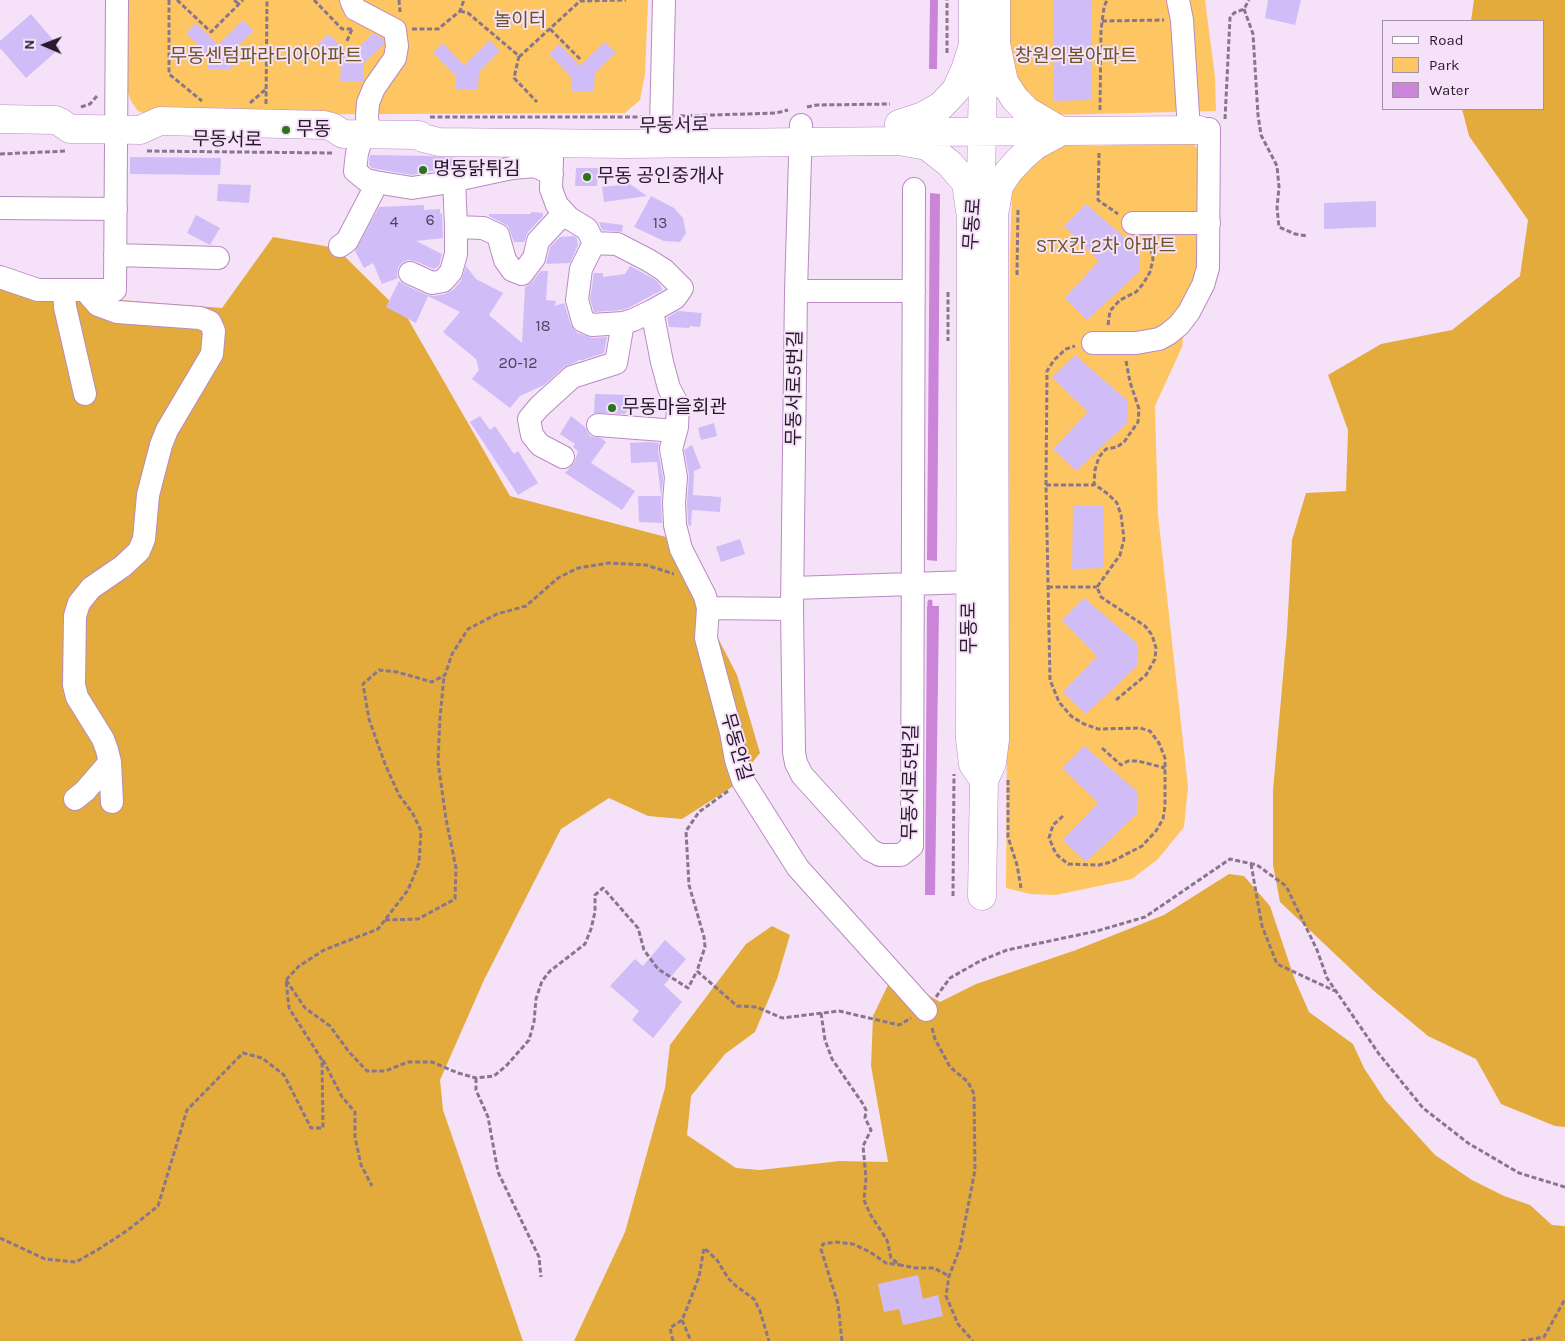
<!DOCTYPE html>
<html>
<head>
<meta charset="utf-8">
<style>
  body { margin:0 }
  #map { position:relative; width:1565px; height:1341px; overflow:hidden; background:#f5e2f9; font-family:Karla,sans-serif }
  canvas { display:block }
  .legend { position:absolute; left:1382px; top:20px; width:162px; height:90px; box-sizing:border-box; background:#f5e2f9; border:1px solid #a391a7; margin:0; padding:6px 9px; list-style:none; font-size:15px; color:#29172c }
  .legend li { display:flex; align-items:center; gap:10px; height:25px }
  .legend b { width:25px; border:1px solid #a391a7 }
  .north { position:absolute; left:20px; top:20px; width:50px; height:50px; -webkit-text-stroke:4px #f5e2f9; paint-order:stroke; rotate:271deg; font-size:14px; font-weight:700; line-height:20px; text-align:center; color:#29172c }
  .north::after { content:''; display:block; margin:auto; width:18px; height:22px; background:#29172c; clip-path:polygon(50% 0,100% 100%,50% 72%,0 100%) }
</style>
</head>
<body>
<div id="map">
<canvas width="1565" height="1341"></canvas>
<ul class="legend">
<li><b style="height:6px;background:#fff"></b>Road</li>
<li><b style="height:14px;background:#fdc662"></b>Park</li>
<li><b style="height:14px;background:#ca84d8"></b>Water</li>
</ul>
<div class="north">N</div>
</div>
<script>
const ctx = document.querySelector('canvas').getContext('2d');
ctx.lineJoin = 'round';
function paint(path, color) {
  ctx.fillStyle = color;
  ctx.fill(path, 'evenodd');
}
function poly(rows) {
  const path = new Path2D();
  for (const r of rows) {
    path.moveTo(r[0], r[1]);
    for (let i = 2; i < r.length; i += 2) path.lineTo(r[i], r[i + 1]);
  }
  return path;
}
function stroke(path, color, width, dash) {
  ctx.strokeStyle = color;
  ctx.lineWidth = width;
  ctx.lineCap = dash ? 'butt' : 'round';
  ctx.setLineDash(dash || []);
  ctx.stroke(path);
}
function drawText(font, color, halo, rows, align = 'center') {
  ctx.font = font + ' Karla,"Noto Sans KR",sans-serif';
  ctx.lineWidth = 4;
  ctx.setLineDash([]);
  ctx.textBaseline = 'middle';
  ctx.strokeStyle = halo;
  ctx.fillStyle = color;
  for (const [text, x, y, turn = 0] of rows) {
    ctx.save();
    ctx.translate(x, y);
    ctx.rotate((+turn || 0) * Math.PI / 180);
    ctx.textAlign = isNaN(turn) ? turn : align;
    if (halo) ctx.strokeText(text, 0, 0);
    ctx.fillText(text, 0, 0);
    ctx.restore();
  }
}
const green = poly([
  [126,0,648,0,645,74,640,100,625,113,149,115,138,111,131,101,126,87],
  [1008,0,1205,0,1215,77,1216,111,1049,115,1022,99,1010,73],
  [1179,142,1194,144,1200,154,1204,255,1188,302,1182,347,1155,406,1158,515,1188,787,1184,827,1158,859,1132,879,1056,895,1030,894,1006,888,1010,252,1012,189,1022,166,1060,145,1098,146]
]);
const forest = poly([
  [1474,0,1565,0,1565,1127,1555,1126,1501,1104,1476,1059,1428,1036,1374,991,1280,902,1273,865,1273,790,1287,631,1292,540,1306,493,1346,491,1348,430,1328,375,1381,344,1452,330,1520,276,1528,220,1469,136,1462,109,1544,109,1544,21,1471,21],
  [273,237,336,248,408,319,510,496,666,537,737,675,760,753,732,787,682,819,648,816,609,798,561,829,484,980,440,1080,443,1110,523,1341,0,1341,0,283,83,297,222,308],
  [1229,874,1244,876,1270,906,1295,980,1309,1012,1353,1044,1364,1068,1385,1100,1435,1155,1472,1180,1504,1196,1530,1205,1552,1225,1565,1226,1565,1341,574,1341,625,1232,665,1088,670,1045,746,944,772,926,790,935,777,979,755,1032,725,1054,691,1096,687,1135,736,1168,760,1170,840,1161,888,1162,871,1066,873,1016,888,985,914,987,940,1002,976,984,1076,950,1164,915]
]);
const water = poly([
  [930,0,938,0,937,69,929,69],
  [930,193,940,194,937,561,927,560],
  [927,606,939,606,935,895,925,895]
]);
const stream = poly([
  [930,613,930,602]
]);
const building = poly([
  [1054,0,1092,0,1091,100,1054,101],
  [1268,0,1301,0,1295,25,1265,18],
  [31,14,60,48,26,78,0,48,0,41],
  [243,20,254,31,232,52,232,69,208,69,208,55,186,33,196,23,218,45],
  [373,33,383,39,384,44,364,63,363,81,340,81,341,66,318,44,329,34,350,56],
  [490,40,500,51,479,72,478,89,455,90,455,75,433,53,443,43,464,65],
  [605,42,616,52,595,73,594,91,571,91,571,77,549,54,559,44,580,66],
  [370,155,429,156,457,158,457,166,412,175,372,168,369,165],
  [130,157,221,158,220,175,130,174],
  [576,168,598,168,597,186,575,186],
  [218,184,251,185,249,203,217,201],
  [630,184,647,196,604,202,602,187],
  [651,196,674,208,683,218,686,233,680,242,664,241,634,227],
  [1376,201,1376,227,1324,229,1324,203],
  [1086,204,1139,250,1139,272,1087,320,1065,298,1099,261,1064,226],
  [424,205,424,210,440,209,440,214,442,213,443,238,416,241,442,254,439,266,434,269,415,261,408,260,403,262,398,267,397,274,398,278,382,284,373,263,364,268,355,251,379,207],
  [531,212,543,213,543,216,528,232,524,242,514,242,508,226,489,216,489,214,531,214],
  [196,215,220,228,210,245,187,233],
  [599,222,623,225,622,232,602,230],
  [574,236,577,238,578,245,570,263,546,264,550,247,560,237],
  [466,266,476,279,503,293,489,315,522,343,525,287,532,282,541,271,548,271,546,300,556,301,555,306,564,303,571,325,577,333,592,338,607,337,604,353,582,360,577,360,578,361,564,367,544,385,520,396,510,408,472,379,479,370,476,359,443,332,460,312,428,296,416,323,386,307,399,281,405,285,427,295,434,296,445,294,453,290,461,281],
  [630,266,656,280,661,286,662,290,628,308,621,310,594,312,590,299,594,273,603,273,603,277,625,274],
  [678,311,702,313,700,327,690,326,689,328,669,327,667,318],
  [1075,355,1128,401,1127,423,1076,471,1053,449,1088,412,1052,377],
  [595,394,630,395,629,409,625,414,594,413],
  [480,416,490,430,495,426,514,454,518,451,538,483,518,495,470,422],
  [571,416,585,427,590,436,601,438,606,442,591,463,635,491,622,510,565,473,574,463,578,451,573,447,575,444,560,434],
  [714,423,717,436,701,440,698,428],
  [648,442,659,443,658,451,663,478,661,501,662,523,639,522,638,496,661,496,657,462,631,463,630,443],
  [692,445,701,468,694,471,693,495,721,497,720,512,692,510,691,526,689,526,688,523,687,502,689,475,684,450],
  [1073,506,1104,506,1104,568,1072,569],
  [740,539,745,554,721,562,716,547],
  [1084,598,1138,644,1137,666,1086,714,1063,692,1097,656,1062,620],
  [1084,746,1138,792,1137,814,1086,862,1063,840,1098,803,1062,768],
  [665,940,686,959,664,985,682,1002,653,1038,632,1020,639,1011,610,986,635,959,643,966],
  [918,1275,923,1299,938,1295,943,1316,903,1325,899,1309,884,1312,878,1284]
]);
const path = poly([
  [169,0,169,74,202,101],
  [177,0,211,32,243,0],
  [234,0,239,4],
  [314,0,342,29,354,29],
  [399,0,400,12],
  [1244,9,1253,34,1258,115,1261,135,1277,166,1279,187,1277,208,1279,227,1295,234,1308,236],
  [460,11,468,13,519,56,514,78,537,102],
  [1102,21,1164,20],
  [412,29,438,29,460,11,464,0],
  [550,29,581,60],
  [347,41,352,29],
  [947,53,947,0],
  [519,57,580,1,626,0],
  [250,103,266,89],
  [266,104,267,0],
  [81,107,90,104,97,96],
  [807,107,817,105,890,104],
  [1100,110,1101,30,1104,7,1107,0],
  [680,116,776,113,788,110],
  [430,117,644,117],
  [1225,119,1230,18,1234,13,1244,9,1249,0],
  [147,151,333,153],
  [1099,153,1098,200,1118,214],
  [0,154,67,151],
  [1017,275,1018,208],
  [948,292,948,341],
  [1108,325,1110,311,1120,300,1136,292,1143,284,1150,272,1153,259,1149,240],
  [1046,485,1094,485],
  [1048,587,1097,587],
  [1116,700,1146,675,1155,659,1156,648,1152,635,1145,626,1101,597,1097,587,1120,555,1124,539,1121,515,1117,503,1108,494,1094,484,1095,470,1099,457,1106,449,1117,447,1124,442,1138,422,1139,409,1130,382,1126,361],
  [1102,748,1121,765,1128,761,1138,761,1165,768],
  [1008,780,1008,837,1017,865,1021,888],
  [728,791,699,812,686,831,689,885,704,937,705,947,697,971,737,1006,757,1007,782,1018,839,1011,899,1025,911,1018],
  [1063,816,1053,825,1049,838,1056,854,1068,864,1099,865,1111,862,1142,846,1156,831,1163,819,1165,806,1165,758,1159,743,1150,731,1140,728,1098,729,1084,724,1071,716,1059,702,1050,680,1046,485,1047,371,1054,360,1066,349,1075,346],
  [1251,864,1262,926,1277,964,1335,991],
  [953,896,954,774],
  [385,920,418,919,455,899,456,868,446,819,438,762,440,718,444,676],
  [286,980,299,966,324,950,378,929,408,890,419,863,421,831,413,814,399,795,385,764,369,719,363,684,379,670,397,672,432,682,445,675,452,654,468,629,497,614,526,606,558,578,578,568,609,563,646,565,674,574],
  [936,997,950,978,980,961,1007,950,1097,931,1145,917,1230,859,1257,865,1286,886,1317,950,1327,978,1379,1054,1423,1108,1468,1143,1519,1173,1565,1187],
  [821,1013,825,1040,832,1059,863,1104,866,1110,865,1118,871,1130,863,1146,866,1178,864,1200,870,1214,887,1240,891,1258,900,1265,916,1268,934,1268,949,1276],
  [932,1028,935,1039,950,1067,968,1082,974,1094,975,1170,960,1248,949,1276,946,1296,958,1324,973,1341],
  [323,1060,342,1097,355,1112,355,1137,361,1165,372,1186],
  [476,1078,476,1090,488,1117,498,1172,539,1257,541,1277],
  [0,1238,45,1259,76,1262,99,1249,128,1230,158,1206,187,1110,243,1053,262,1058,284,1075,311,1128,323,1128,322,1060,289,1008,286,980,305,1008,330,1026,349,1052,367,1071,385,1071,408,1062,432,1062,458,1073,476,1078,494,1076,507,1065,529,1040,534,1022,536,999,542,981,550,971,585,944,591,929,595,912,595,895,603,888,638,928,644,950,658,969,688,988,697,971],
  [682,1320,691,1341],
  [673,1341,670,1328,682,1320,685,1313,699,1277,704,1248,717,1260,728,1278,736,1286,754,1299,760,1311,769,1341],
  [842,1341,838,1304,821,1249,823,1244,835,1242,853,1244,870,1252,886,1263,900,1265],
  [1521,1341,1544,1337,1565,1299]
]);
const minor = poly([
  [351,0,355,9,395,30,397,46,395,58,374,88,368,103,367,117,369,134],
  [1178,0,1182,20,1189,130],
  [801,125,796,291,792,609,794,752,796,763,802,775,870,850,880,855,901,855,912,846,914,189],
  [661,127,664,0],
  [363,134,357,153,355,171,366,180,375,182,412,188,437,184,512,168,535,166,552,174],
  [552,159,551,189,557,205,569,218,587,229,594,243],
  [454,180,456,227,483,228,498,235,505,260,512,270,522,274,534,258,538,241,564,213],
  [0,208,116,209],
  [1133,223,1209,223],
  [340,246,347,241,372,193,375,182],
  [115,255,218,258],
  [410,273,432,283,443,281,451,272,456,254,456,227],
  [0,277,38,290,115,290,117,0],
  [64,290,65,307,85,394],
  [85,290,98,305,117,312,200,318,210,322,214,331,212,354,167,430,161,445,148,495,144,539,139,551,123,566,91,588,79,603,75,616,74,685,77,697,103,739,107,750,110,762,112,802],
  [796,291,914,291],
  [652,311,633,320,623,323,592,325,583,321,577,300,581,269,594,243,617,244,648,260,664,270,682,288,675,298,652,311,662,362,669,388,678,405,677,427,671,449,676,477,674,502,675,525,681,549,705,596,708,608,706,638,731,732,736,760,743,781,798,868,926,1010],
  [1093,343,1136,343,1159,339,1168,334,1179,325,1189,312,1203,285,1208,268,1209,129],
  [598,425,676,431],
  [563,457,540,445,532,435,529,419,539,407,572,377,616,363,623,323],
  [793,588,970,582],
  [708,608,792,609],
  [75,799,85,791,110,762]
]);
const major = poly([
  [973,0,973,45,978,67,983,76,981,180,975,189,971,220,970,739,973,764,984,780],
  [996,44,1004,82,1015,99,1027,111,1061,131],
  [991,62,996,44,996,0],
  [0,119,55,120,60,122,70,129,87,129,140,130,160,121,324,125,332,127,343,134,419,135,423,138,439,142,626,144,899,141,918,137,929,132,1199,130],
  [899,124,923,116,941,106,956,90,965,70,973,45],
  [899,141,927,146,950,164,966,183,970,211],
  [981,180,988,190,994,216,995,740,992,763,984,780,982,896],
  [994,215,999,186,1009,171,1021,158,1036,145,1060,132]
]);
const markers = [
  [286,130,5,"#2a751b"],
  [423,170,5,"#2a751b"],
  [587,177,5,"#2a751b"],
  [612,408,5,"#2a751b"]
];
const numberNames = [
  ["6",430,220],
  ["4",394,222],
  ["13",660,223],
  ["18",543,326],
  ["20-12",518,363]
];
const parkNames = [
  ["놀이터",520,21],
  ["무동센텀파라디아아파트",266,57],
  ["창원의봄아파트",1076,57],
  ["STX칸 2차 아파트",1106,247]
];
const streetNames = [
  ["무동서로",674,126,-1],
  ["무동서로",227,140,1],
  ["무동로",973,224,-86],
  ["무동서로5번길",795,388,-89],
  ["무동로",970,628,-90],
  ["무동안길",736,747,74],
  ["무동서로5번길",911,782,-89]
];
const poiNames = [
  ["무동",296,130],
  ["명동닭튀김",433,170],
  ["무동 공인중개사",597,177],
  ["무동마을회관",622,408]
];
paint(green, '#fdc662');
paint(forest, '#e3ab3b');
paint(water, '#ca84d8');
stroke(stream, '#ca84d8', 5);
paint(building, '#d0bcf6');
stroke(minor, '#b88bc1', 24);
stroke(major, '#b88bc1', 29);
stroke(path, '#89768c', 3, [5, 2.5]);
stroke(minor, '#fff', 22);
stroke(major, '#fff', 28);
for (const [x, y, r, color] of markers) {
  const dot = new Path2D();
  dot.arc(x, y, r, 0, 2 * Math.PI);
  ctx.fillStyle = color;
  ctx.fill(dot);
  stroke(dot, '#f5e2f9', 2);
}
drawText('16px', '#53405e', null, numberNames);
drawText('19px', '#6a5327', '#f5e2f9', parkNames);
drawText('19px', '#29172c', '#f5e2f9', streetNames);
drawText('19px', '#29172c', '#f5e2f9', poiNames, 'left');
</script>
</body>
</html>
